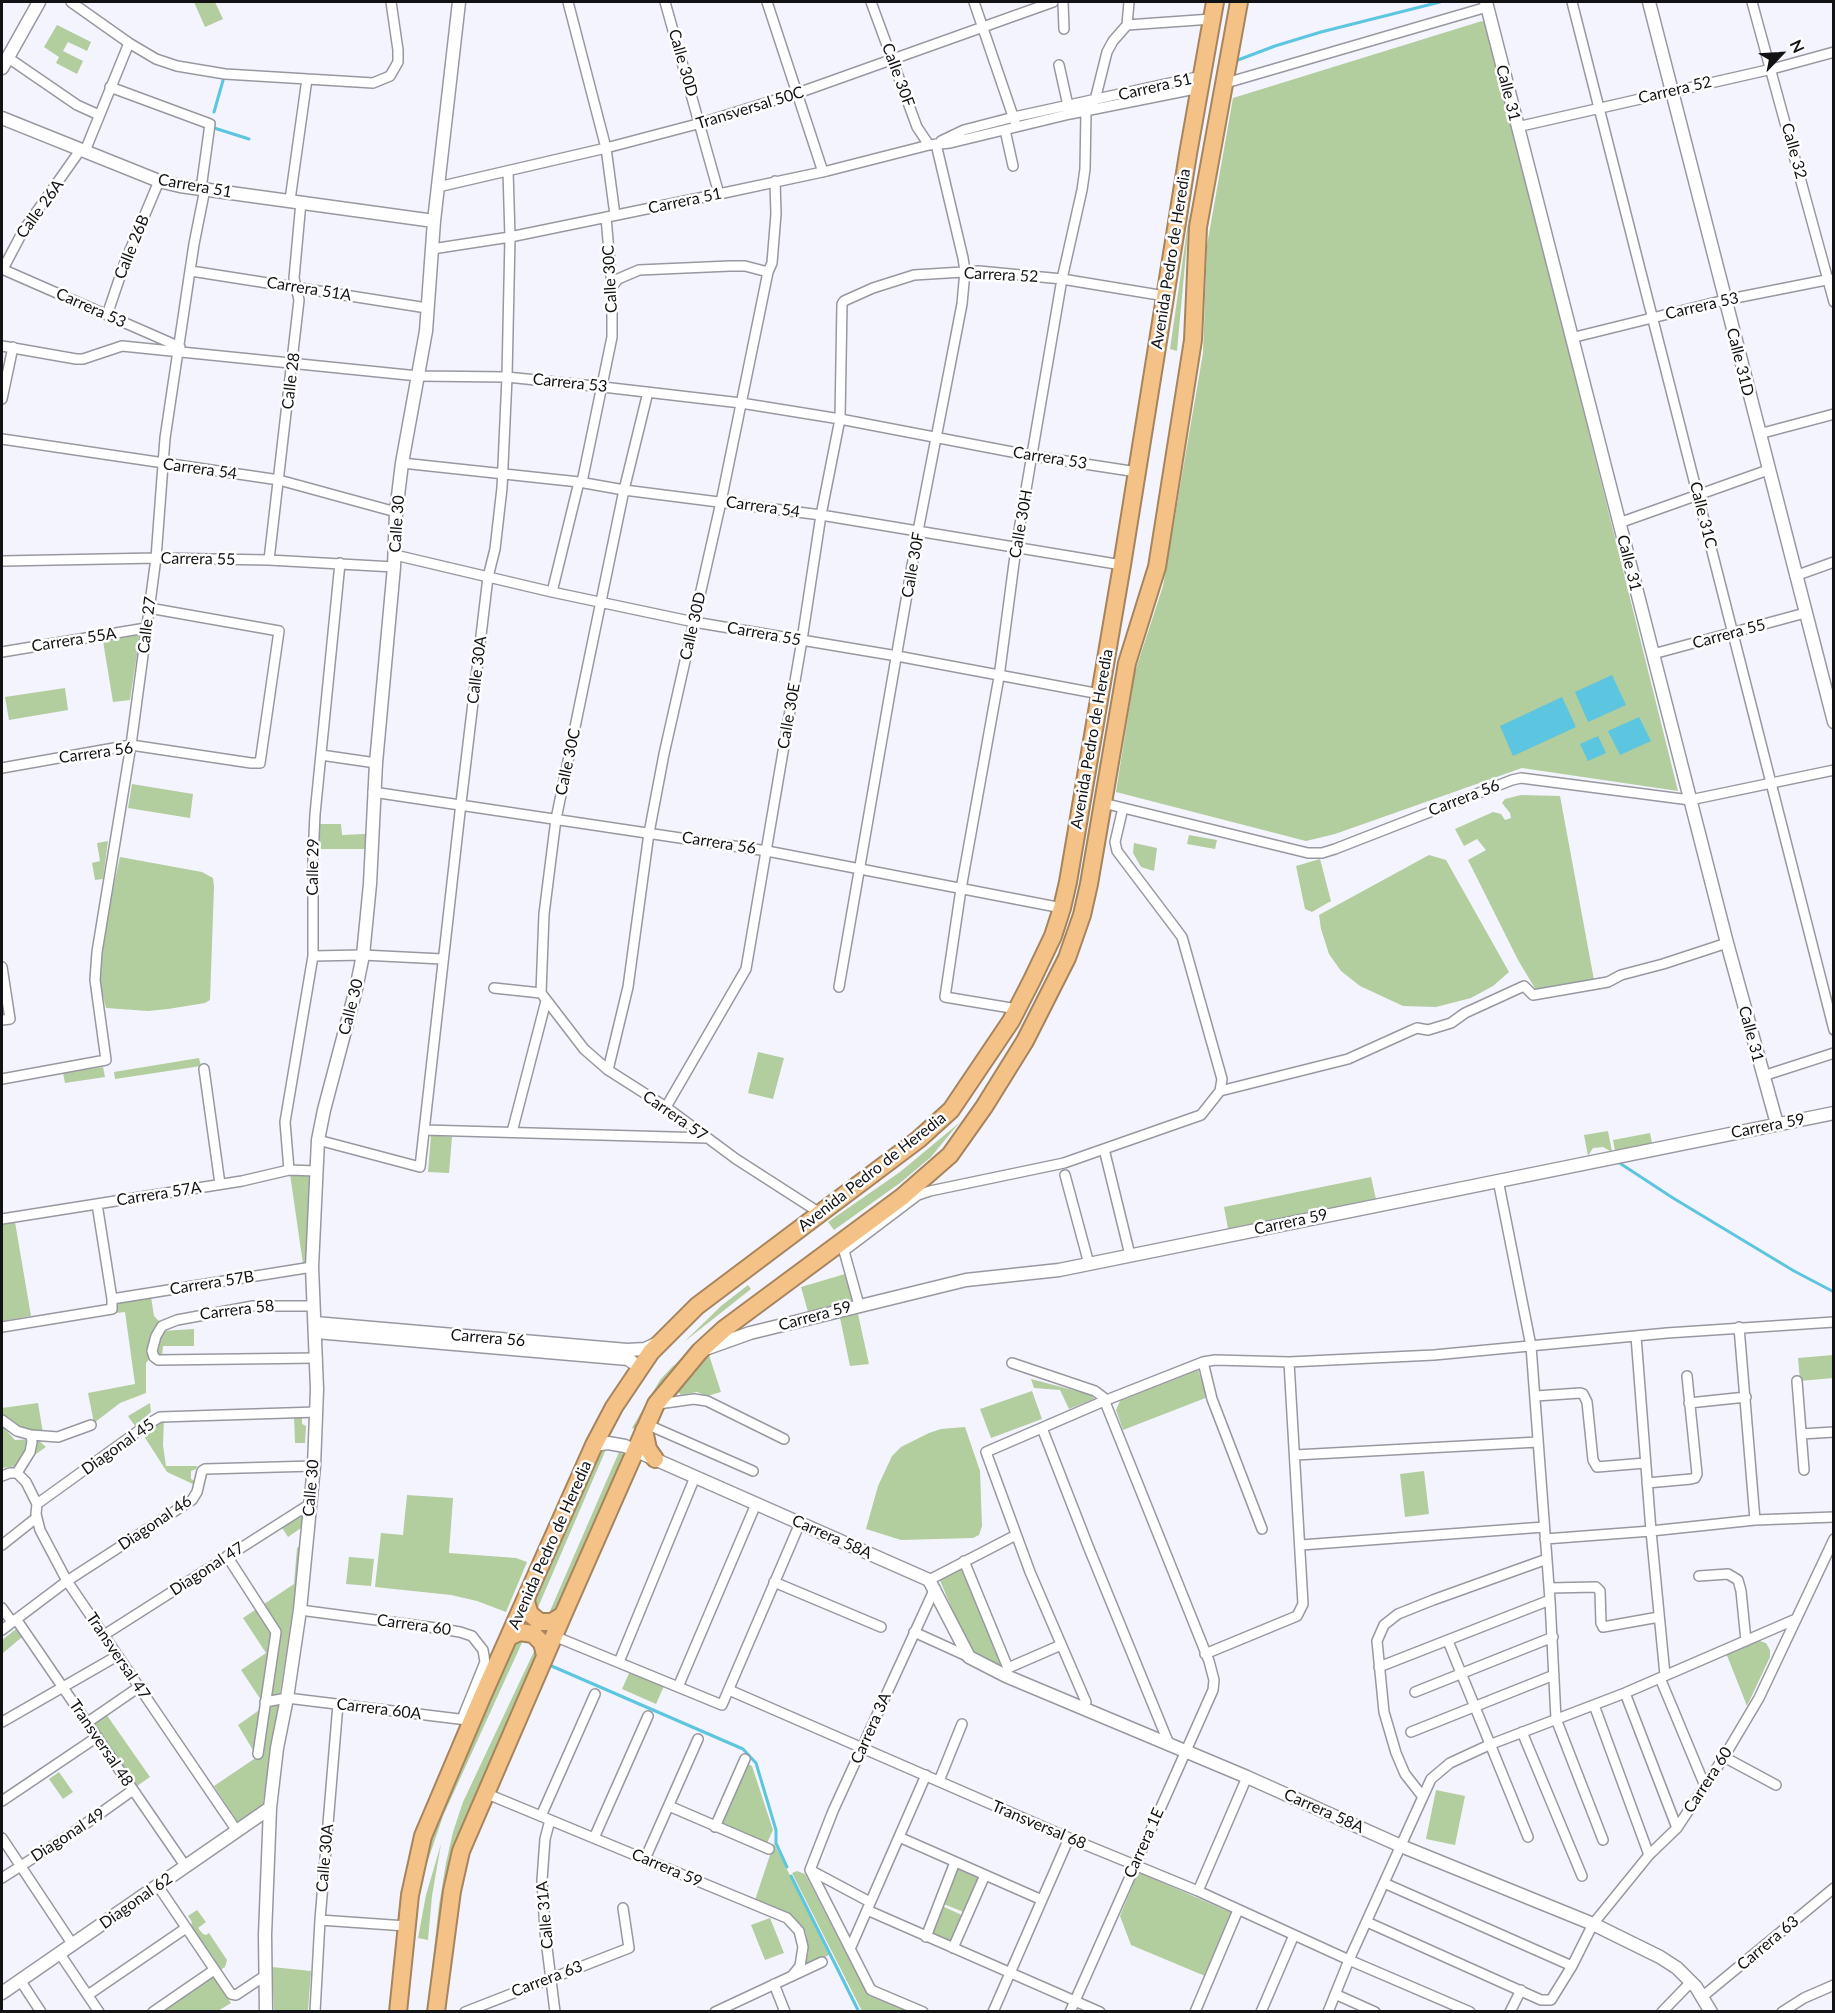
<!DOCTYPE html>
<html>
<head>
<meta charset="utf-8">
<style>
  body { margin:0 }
  #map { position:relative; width:1835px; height:2013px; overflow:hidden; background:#f4f4fe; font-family:Lato,sans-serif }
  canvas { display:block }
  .frame { position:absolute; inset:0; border:3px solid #121215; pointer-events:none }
  .north { position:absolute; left:1751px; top:24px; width:60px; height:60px; -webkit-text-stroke:4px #fff; paint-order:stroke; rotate:65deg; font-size:16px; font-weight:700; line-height:24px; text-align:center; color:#121215 }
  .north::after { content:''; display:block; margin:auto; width:21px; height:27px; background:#121215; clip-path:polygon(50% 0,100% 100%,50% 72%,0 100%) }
</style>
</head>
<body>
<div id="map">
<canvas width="1835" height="2013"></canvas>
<div class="frame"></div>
<div class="north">N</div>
</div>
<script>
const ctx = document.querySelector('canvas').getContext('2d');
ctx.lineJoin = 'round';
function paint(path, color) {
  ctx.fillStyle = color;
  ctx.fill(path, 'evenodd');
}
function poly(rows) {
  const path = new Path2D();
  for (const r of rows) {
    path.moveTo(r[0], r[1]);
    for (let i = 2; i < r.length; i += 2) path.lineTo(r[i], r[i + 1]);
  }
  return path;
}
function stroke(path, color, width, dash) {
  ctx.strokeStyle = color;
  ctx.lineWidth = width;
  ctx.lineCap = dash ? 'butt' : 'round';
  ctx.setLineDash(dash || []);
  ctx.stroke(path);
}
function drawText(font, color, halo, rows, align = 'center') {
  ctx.font = font + ' Lato,sans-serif';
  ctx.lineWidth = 5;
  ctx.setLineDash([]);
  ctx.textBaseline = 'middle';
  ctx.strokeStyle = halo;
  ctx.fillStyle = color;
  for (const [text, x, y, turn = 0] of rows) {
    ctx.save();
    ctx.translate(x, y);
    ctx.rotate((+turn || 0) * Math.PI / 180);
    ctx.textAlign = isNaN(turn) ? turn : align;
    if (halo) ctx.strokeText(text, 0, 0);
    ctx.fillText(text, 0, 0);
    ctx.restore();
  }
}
const green = poly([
  [194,2,215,2,223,19,205,27],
  [1482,21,1487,24,1678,791,1522,768,1335,834,1306,841,1116,792,1135,672,1163,586,1203,353,1207,245,1233,98],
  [57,25,91,42,87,51,68,42,63,51,83,61,77,74,56,63,59,57,44,47],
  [1190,209,1177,351,1170,349],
  [140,635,130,700,113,702,103,641],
  [65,688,68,710,9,720,5,697],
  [132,784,193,794,190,818,128,808],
  [1521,795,1560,796,1594,980,1536,990,1518,960,1468,860,1486,850,1477,839,1464,846,1455,829,1493,812,1501,814,1505,820,1511,818,1510,813,1502,803,1505,799],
  [320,824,341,824,342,835,365,834,365,849,319,849],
  [1189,835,1217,840,1215,849,1187,844],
  [108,841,103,879,95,880,92,863,100,861,97,843],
  [1134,843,1157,848,1154,871,1141,867,1133,853],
  [1429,855,1446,860,1509,972,1493,986,1471,998,1436,1007,1403,1006,1360,986,1341,971,1329,954,1321,929,1319,915],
  [120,857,202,872,213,878,214,887,210,1000,205,1003,168,1009,148,1011,106,1008,100,985,101,967,106,920],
  [1320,859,1331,901,1312,912,1305,909,1296,866],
  [758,1052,784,1058,773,1099,748,1093],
  [199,1058,201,1066,115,1079,114,1072],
  [103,1067,105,1077,65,1083,63,1073],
  [959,1123,931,1157,900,1183,834,1230,828,1222,900,1172],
  [1608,1131,1612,1152,1603,1147,1593,1148,1588,1156,1584,1135],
  [1650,1133,1652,1143,1615,1151,1613,1140],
  [431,1135,452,1137,449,1173,428,1172],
  [312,1173,308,1263,303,1264,290,1174],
  [1371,1177,1376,1199,1228,1229,1224,1207],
  [15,1222,31,1316,2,1321,2,1225],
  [845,1274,852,1300,808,1312,801,1287],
  [748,1285,751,1289,684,1342,721,1306],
  [151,1297,154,1316,159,1321,150,1358,146,1363,146,1393,120,1403,94,1423,88,1393,135,1384,125,1312,116,1313,115,1302],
  [858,1314,869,1364,850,1366,840,1318],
  [194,1329,194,1346,163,1346,162,1357,160,1357,156,1353,160,1334,162,1331],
  [695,1347,638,1430,632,1428,660,1380,672,1367],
  [709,1355,721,1392,707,1396,697,1392,681,1395,675,1388,701,1358],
  [1833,1355,1833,1378,1800,1381,1798,1358],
  [1198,1370,1208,1397,1123,1430,1116,1410,1120,1401],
  [1031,1379,1092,1395,1094,1399,1069,1409,1060,1390,1034,1388],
  [1032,1391,1042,1419,991,1438,980,1409],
  [38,1403,43,1433,24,1430,2,1417,2,1408],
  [150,1403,151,1412,135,1426,128,1416],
  [294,1417,302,1417,302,1424,306,1426,305,1443,295,1443],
  [164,1419,163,1445,166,1466,197,1466,196,1469,191,1471,191,1479,195,1481,195,1485,167,1472,142,1433],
  [2,1426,15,1440,37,1439,46,1447,19,1466,2,1468],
  [965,1427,980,1471,982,1526,979,1535,973,1538,901,1540,866,1529,878,1486,892,1456,901,1447,929,1433,941,1429],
  [607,1447,536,1612,534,1609,534,1593,595,1449],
  [619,1452,626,1455,562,1610,547,1618],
  [1424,1471,1429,1514,1405,1517,1400,1474],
  [407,1495,453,1498,449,1553,516,1558,527,1562,506,1612,477,1601,451,1595,375,1587,381,1533,403,1535],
  [304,1512,301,1528,288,1537,281,1526],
  [301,1545,297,1584,262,1809,239,1824,214,1786,257,1757,238,1725,265,1706,241,1670,266,1653,243,1618,294,1584,297,1548],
  [349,1557,374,1559,371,1586,346,1584],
  [964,1567,1005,1668,973,1653,965,1640,939,1578],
  [16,1629,22,1637,3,1653,2,1640],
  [525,1636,443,1816,425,1869,420,1868,430,1832,511,1650,517,1641],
  [1757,1640,1766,1643,1770,1650,1770,1657,1747,1706,1726,1653],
  [537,1645,539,1651,478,1796,431,2011,427,2012,439,1905,446,1863,453,1832,463,1802],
  [630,1671,664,1686,656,1704,622,1689],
  [106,1714,150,1777,137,1786,93,1722],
  [746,1763,752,1766,773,1830,767,1843,721,1823],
  [59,1772,73,1792,63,1799,49,1779],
  [1436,1790,1465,1796,1455,1845,1426,1839],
  [774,1843,829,1955,803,1967,807,1947,806,1933,802,1926,787,1912,755,1900],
  [441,1844,432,1896,428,1940,418,1938,426,1895],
  [956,1867,982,1877,966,1913,941,1903],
  [797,1871,805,1874,866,1992,907,2008,906,2011,862,2011,792,1873],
  [1138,1872,1232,1913,1205,1976,1131,1945,1120,1916],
  [940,1905,964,1916,952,1943,928,1932],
  [197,1910,206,1922,198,1928,203,1934,206,1935,209,1933,227,1960,225,1967,219,1971,190,1928,192,1922,188,1916],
  [770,1918,784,1953,765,1960,751,1925],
  [272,1967,311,1971,308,2011,274,2011],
  [212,1975,231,2003,218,2011,157,2012]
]);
const water = poly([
  [1612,675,1626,705,1588,722,1575,692],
  [1562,697,1576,727,1513,756,1500,726],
  [1639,717,1651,741,1620,755,1608,731],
  [1598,736,1606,753,1588,761,1580,744]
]);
const stream = poly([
  [1238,60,1275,46,1321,32,1440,2],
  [214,112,224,77],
  [211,127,249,139],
  [1618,1162,1673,1198,1794,1271,1834,1292],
  [547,1664,743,1749,756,1763,776,1830,776,1843,787,1867],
  [791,1876,859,2012]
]);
const street = poly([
  [71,2,129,43,156,59,177,66,225,74,373,83,390,76,398,62,398,50,391,2],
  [568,2,606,148,615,215],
  [665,2,719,194],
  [767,2,823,172],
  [871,2,917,127,929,145],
  [974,2,1015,122],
  [1063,2,1064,29],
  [1572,2,1834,1030],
  [1752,2,1834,302],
  [1127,25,1212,19],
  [1127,25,1129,2],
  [7,57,77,105,99,115],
  [1059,65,1069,110],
  [1226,83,1487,7],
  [110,87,210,124,201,189],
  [1517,127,1772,69,1834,52],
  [1005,130,1013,166],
  [941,141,964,130,1014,117,1202,76],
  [85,151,129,43],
  [438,187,606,148,701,123,798,93,1053,2],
  [290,200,307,79],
  [432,249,510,237,719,194,827,171,929,145,950,143,1070,114,1200,88],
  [2,269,180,347],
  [3,269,23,231,81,149],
  [191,271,427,308],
  [612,287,618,279,639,270,730,266,745,266,768,272],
  [107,315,125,262,159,181],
  [1571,338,1725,300,1831,279],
  [2,346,76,359,83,359,122,346,418,376,507,377,603,387,741,403,840,419,1033,456,1137,472],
  [648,392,624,490,556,819,544,914,541,993,584,1049,608,1070,666,1107,736,1159,820,1213],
  [2,399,13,347],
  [1759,434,1834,414],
  [2,439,279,480,396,512],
  [402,463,579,482,624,490,821,515,1122,565],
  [582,482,612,337,612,287,606,217],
  [1619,523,1768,470],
  [395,555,552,592,694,622,897,656,1100,694],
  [269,560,299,300,294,278,301,202],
  [2,561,156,558,269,560,394,567],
  [1795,576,1834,562],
  [552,592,579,482],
  [2,652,146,628],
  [1653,654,1805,613],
  [321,755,376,763],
  [2,768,131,745,251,763,260,763,279,631,149,608],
  [373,792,767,851,1062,908],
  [1103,803,1308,853,1322,853,1335,849,1512,780,1521,778,1690,800,1834,770],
  [313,956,363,955,442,959],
  [2,967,10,1019,2,1020],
  [839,987,918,531,962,304,965,271,963,258,936,144],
  [494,988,541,993],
  [1017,1009,945,997,961,889,999,677,1016,548,1062,279,1082,190,1085,169,1086,112,1095,100,1107,52,1113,41,1127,25],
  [204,1069,220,1184],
  [608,1070,628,987,649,833,664,754,721,502,768,272,772,263,776,214,775,181],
  [1763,1076,1834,1053],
  [2,1079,106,1060,95,980,97,952,131,745,156,558,165,438,194,244,205,189],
  [1220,1091,1348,1059,1410,1031,1417,1028,1428,1030,1451,1023,1465,1013,1524,986,1533,995,1608,982,1621,975,1663,964,1727,943],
  [666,1107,746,969,802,640,821,515,840,419,842,304,844,301,873,288,914,275,979,271,1062,279,1165,296],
  [424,1130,707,1138],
  [512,1132,546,1001],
  [318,1140,420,1167,461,803,488,577,495,549,502,488,507,377,510,237,508,171],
  [1104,1149,1130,1255],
  [289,1170,285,1122,313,956,313,858,315,814,340,563],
  [1065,1175,1089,1264],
  [1498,1180,1531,1346,1550,1600,1556,1719,1603,1840],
  [2,1219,242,1181,289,1170,316,1171],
  [112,1299,312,1267],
  [859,1305,844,1251,918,1195,930,1191,1064,1163,1201,1115,1220,1091,1222,1079,1182,937,1117,851,1115,842,1123,808],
  [314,1306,253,1306,177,1320,162,1326,156,1336,152,1351,154,1357,158,1360,317,1358],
  [2,1327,112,1309,112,1299,97,1204],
  [1739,1327,1755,1520],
  [1636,1336,1651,1531,1665,1675],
  [1203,1362,1212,1399,1262,1529],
  [1012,1363,1095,1391,1103,1397,1209,1661,1214,1680,1213,1690,1070,2012],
  [1797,1381,1804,1470],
  [1536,1396,1580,1393,1583,1394,1587,1402,1593,1460,1597,1467,1645,1463],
  [1689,1403,1746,1397],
  [658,1404,694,1399,707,1401,784,1439],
  [2,1420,17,1431,31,1435,58,1437,91,1425],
  [646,1424,753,1471],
  [1042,1428,1088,1546,1169,1744],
  [1801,1434,1834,1432],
  [1295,1455,1538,1442],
  [17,1473,26,1482,37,1504,36,1514,40,1530,67,1581,237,1831],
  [17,1473,30,1452,32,1442,31,1435],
  [2,1476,10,1473,17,1473],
  [1647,1483,1691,1479,1695,1478,1697,1474,1687,1376],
  [37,1504,148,1424,160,1417,317,1412],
  [1545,1539,1651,1531,1755,1520,1834,1517],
  [2,1545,36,1518],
  [1301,1545,1544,1527],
  [227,1556,276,1632,258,1754],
  [964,1561,1008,1668,1006,1676],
  [1699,1576,1728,1574,1738,1580,1741,1591,1746,1641],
  [929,1580,1016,1535],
  [774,1582,881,1627],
  [1549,1588,1596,1587,1600,1591,1601,1623,1603,1627,1659,1617],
  [2,1608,12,1622],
  [300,1610,436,1628,460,1632,472,1636,483,1650,485,1662,462,1719],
  [16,1619,186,1867],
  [2,1630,67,1581,192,1500,197,1492,202,1471,205,1469,314,1466],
  [914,1632,969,1657],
  [104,1635,310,1504],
  [554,1636,722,1705,800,1523],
  [1448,1641,1528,1837],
  [1205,1654,1297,1616,1303,1604,1289,1362],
  [619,1662,695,1477],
  [1379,1667,1550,1600],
  [1008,1668,1061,1645],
  [1660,1678,1705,1786],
  [678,1687,756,1504],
  [729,1690,1069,1838,1198,1891,1349,1960,1470,2012],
  [1415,1692,1553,1637],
  [1625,1693,1677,1828],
  [265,1702,287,1698,467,1720],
  [1594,1705,1649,1855],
  [1083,1709,1086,1702,1030,1572,986,1452,1104,1401,1203,1362,1215,1360,1289,1362,1434,1355,1667,1333,1834,1322],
  [2,1722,117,1656],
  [88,1722,139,1687],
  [1411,1732,1554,1675],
  [1522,1732,1582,1876],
  [1724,1757,1776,1785],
  [939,1781,962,1724],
  [485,1793,787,1918,799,1931,803,1947,800,1966,792,1976],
  [1423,1797,1405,1774,1396,1753,1384,1712,1377,1641,1384,1625,1398,1614,1433,1600,1547,1559],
  [2,1801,97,1737],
  [669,1806,769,1849],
  [541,1816,595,1694],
  [550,1820,545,1839,542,1880,545,1932,555,2012],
  [715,1827,745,1759],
  [899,1837,1042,1900],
  [2,1838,73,1945],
  [594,1838,648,1716],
  [645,1859,698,1739],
  [810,1870,833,1811,935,1588],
  [810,1870,871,1990,923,2012],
  [810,1870,870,1902],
  [2,1878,74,1832,133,1790],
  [1384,1883,1572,1966],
  [158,1886,231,1994,236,1995,266,1975],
  [1198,1891,1247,1777],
  [867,1910,1100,2012],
  [320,1920,406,1926],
  [1367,1922,1541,2000,1551,2000,1572,1966,1593,1924,1649,1855,1677,1828,1724,1757,1759,1698,1834,1539],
  [926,1937,955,1862],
  [953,1948,985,1875],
  [850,1949,926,1775],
  [60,1954,99,2012],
  [20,1980,41,2012],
  [774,1984,785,2012],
  [1335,1994,1375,2012],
  [88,1995,186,1928],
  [1702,1997,1834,1888],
  [153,2012,214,1970],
  [315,2012,320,1920,338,1704],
  [465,2012,629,1948,623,1908],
  [715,2012,822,1962],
  [993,2012,1069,1838],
  [1195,2012,1238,1910],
  [1261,2012,1294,1935],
  [1328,2012,1349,1960,1431,1779,1450,1763,1489,1745,1625,1693,1796,1619],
  [1510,2012,1521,1990],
  [1662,2012,1692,1981],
  [1782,2012,1804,1998,1834,1985]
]);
const secondary = poly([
  [1486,2,1727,943,1777,1124],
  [1649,2,1834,722],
  [2,68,39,2],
  [2,118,159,181,180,186,434,221],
  [315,1323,627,1350,645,1349,658,1343],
  [316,1332,628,1359,635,1364,639,1371],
  [708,1348,750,1333,966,1280,1059,1270,1834,1113],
  [594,1445,608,1443,625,1446,929,1580,969,1657,1006,1676,1247,1777,1401,1846,1593,1924,1660,1957,1677,1968,1696,1987,1711,2012],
  [2,1993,270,1808],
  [266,2012,265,1935,270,1808,277,1748,287,1698,300,1610,314,1466,317,1389,312,1267,318,1140,324,1110,356,989,363,955,370,884,376,763,394,567,396,512,402,463,426,331,434,221,459,2]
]);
const highway = poly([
  [644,1430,648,1449,655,1459],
  [527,1596,526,1602,530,1614,540,1622,552,1622,563,1615],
  [509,1637,520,1632,533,1634,542,1643,545,1655],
  [398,2012,410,1895,423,1836,482,1697,594,1445,614,1407,651,1352,697,1306,919,1139,951,1110,1011,1021,1032,980,1053,936,1062,908,1068,882,1122,565,1188,154,1215,2],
  [436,2012,452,1891,461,1851,563,1615,656,1404,700,1351,724,1329,902,1197,950,1155,984,1107,1025,1041,1067,958,1082,915,1089,884,1127,663,1157,567,1193,340,1198,227,1239,2]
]);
const streetNames = [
  ["Calle 30D",683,63,74],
  ["Calle 30F",898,75,70],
  ["Carrera 51",1155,87,-13],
  ["Carrera 52",1675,90,-13],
  ["Calle 31",1508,93,76],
  ["Transversal 50C",750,108,-17],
  ["Calle 32",1794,151,75],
  ["Carrera 51",195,186,10],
  ["Carrera 51",685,201,-12],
  ["Calle 26A",40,209,-54],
  ["Calle 26B",132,247,-68],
  ["Avenida Pedro de Heredia",1171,259,-81],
  ["Carrera 52",1001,275,3],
  ["Calle 30C",610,279,-93],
  ["Carrera 51A",309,289,9],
  ["Carrera 53",1702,306,-13],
  ["Carrera 53",91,308,24],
  ["Calle 31D",1740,362,76],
  ["Calle 28",291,381,-83],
  ["Carrera 53",570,383,6],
  ["Carrera 53",1050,458,9],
  ["Carrera 54",200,469,8],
  ["Carrera 54",763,507,8],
  ["Calle 31C",1703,515,76],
  ["Calle 30",397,524,-86],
  ["Calle 30H",1021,524,-80],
  ["Carrera 55",198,559,1],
  ["Calle 31",1629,563,76],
  ["Calle 30F",913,565,-80],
  ["Calle 27",147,625,-83],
  ["Calle 30D",693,626,-77],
  ["Carrera 55",764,634,10],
  ["Carrera 55",1729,634,-15],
  ["Carrera 55A",74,640,-9],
  ["Calle 30A",477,670,-83],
  ["Calle 30E",789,716,-80],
  ["Avenida Pedro de Heredia",1092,739,-80],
  ["Carrera 56",96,753,-8],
  ["Calle 30C",568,762,-78],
  ["Carrera 56",1464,798,-21],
  ["Carrera 56",719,843,9],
  ["Calle 29",313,867,-89],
  ["Calle 30",351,1007,-76],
  ["Calle 31",1751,1034,75],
  ["Carrera 57",675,1116,35],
  ["Carrera 59",1768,1126,-11],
  ["Avenida Pedro de Heredia",872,1172,-38],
  ["Carrera 57A",159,1194,-9],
  ["Carrera 59",1291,1222,-12],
  ["Carrera 57B",212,1283,-9],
  ["Carrera 58",237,1310,-7],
  ["Carrera 59",815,1316,-15],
  ["Carrera 56",488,1338,5],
  ["Diagonal 45",118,1447,-35],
  ["Calle 30",311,1488,-85],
  ["Diagonal 46",155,1523,-34],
  ["Carrera 58A",832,1537,24],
  ["Avenida Pedro de Heredia",550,1545,-66],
  ["Diagonal 47",207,1569,-33],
  ["Carrera 60",414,1625,8],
  ["Transversal 47",118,1656,56],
  ["Carrera 60A",379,1709,7],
  ["Carrera 3A",871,1728,-66],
  ["Transversal 48",101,1743,56],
  ["Carrera 60",1708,1780,-57],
  ["Carrera 58A",1324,1811,24],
  ["Transversal 68",1039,1825,23],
  ["Diagonal 49",68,1835,-33],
  ["Carrera 1E",1144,1843,-66],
  ["Calle 30A",325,1858,-85],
  ["Carrera 59",667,1868,23],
  ["Diagonal 62",136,1901,-35],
  ["Calle 31A",545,1915,-95],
  ["Carrera 63",1768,1943,-40],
  ["Carrera 63",547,1979,-21]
];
paint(green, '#b2cd9e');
paint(water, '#5cc5df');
stroke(stream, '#5cc5df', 3);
stroke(street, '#9898a1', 12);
stroke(secondary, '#9898a1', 15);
stroke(highway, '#a5845e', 20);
stroke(street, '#fff', 9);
stroke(secondary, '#fff', 12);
stroke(highway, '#f4c286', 16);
drawText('16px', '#121215', '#fff', streetNames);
</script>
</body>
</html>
